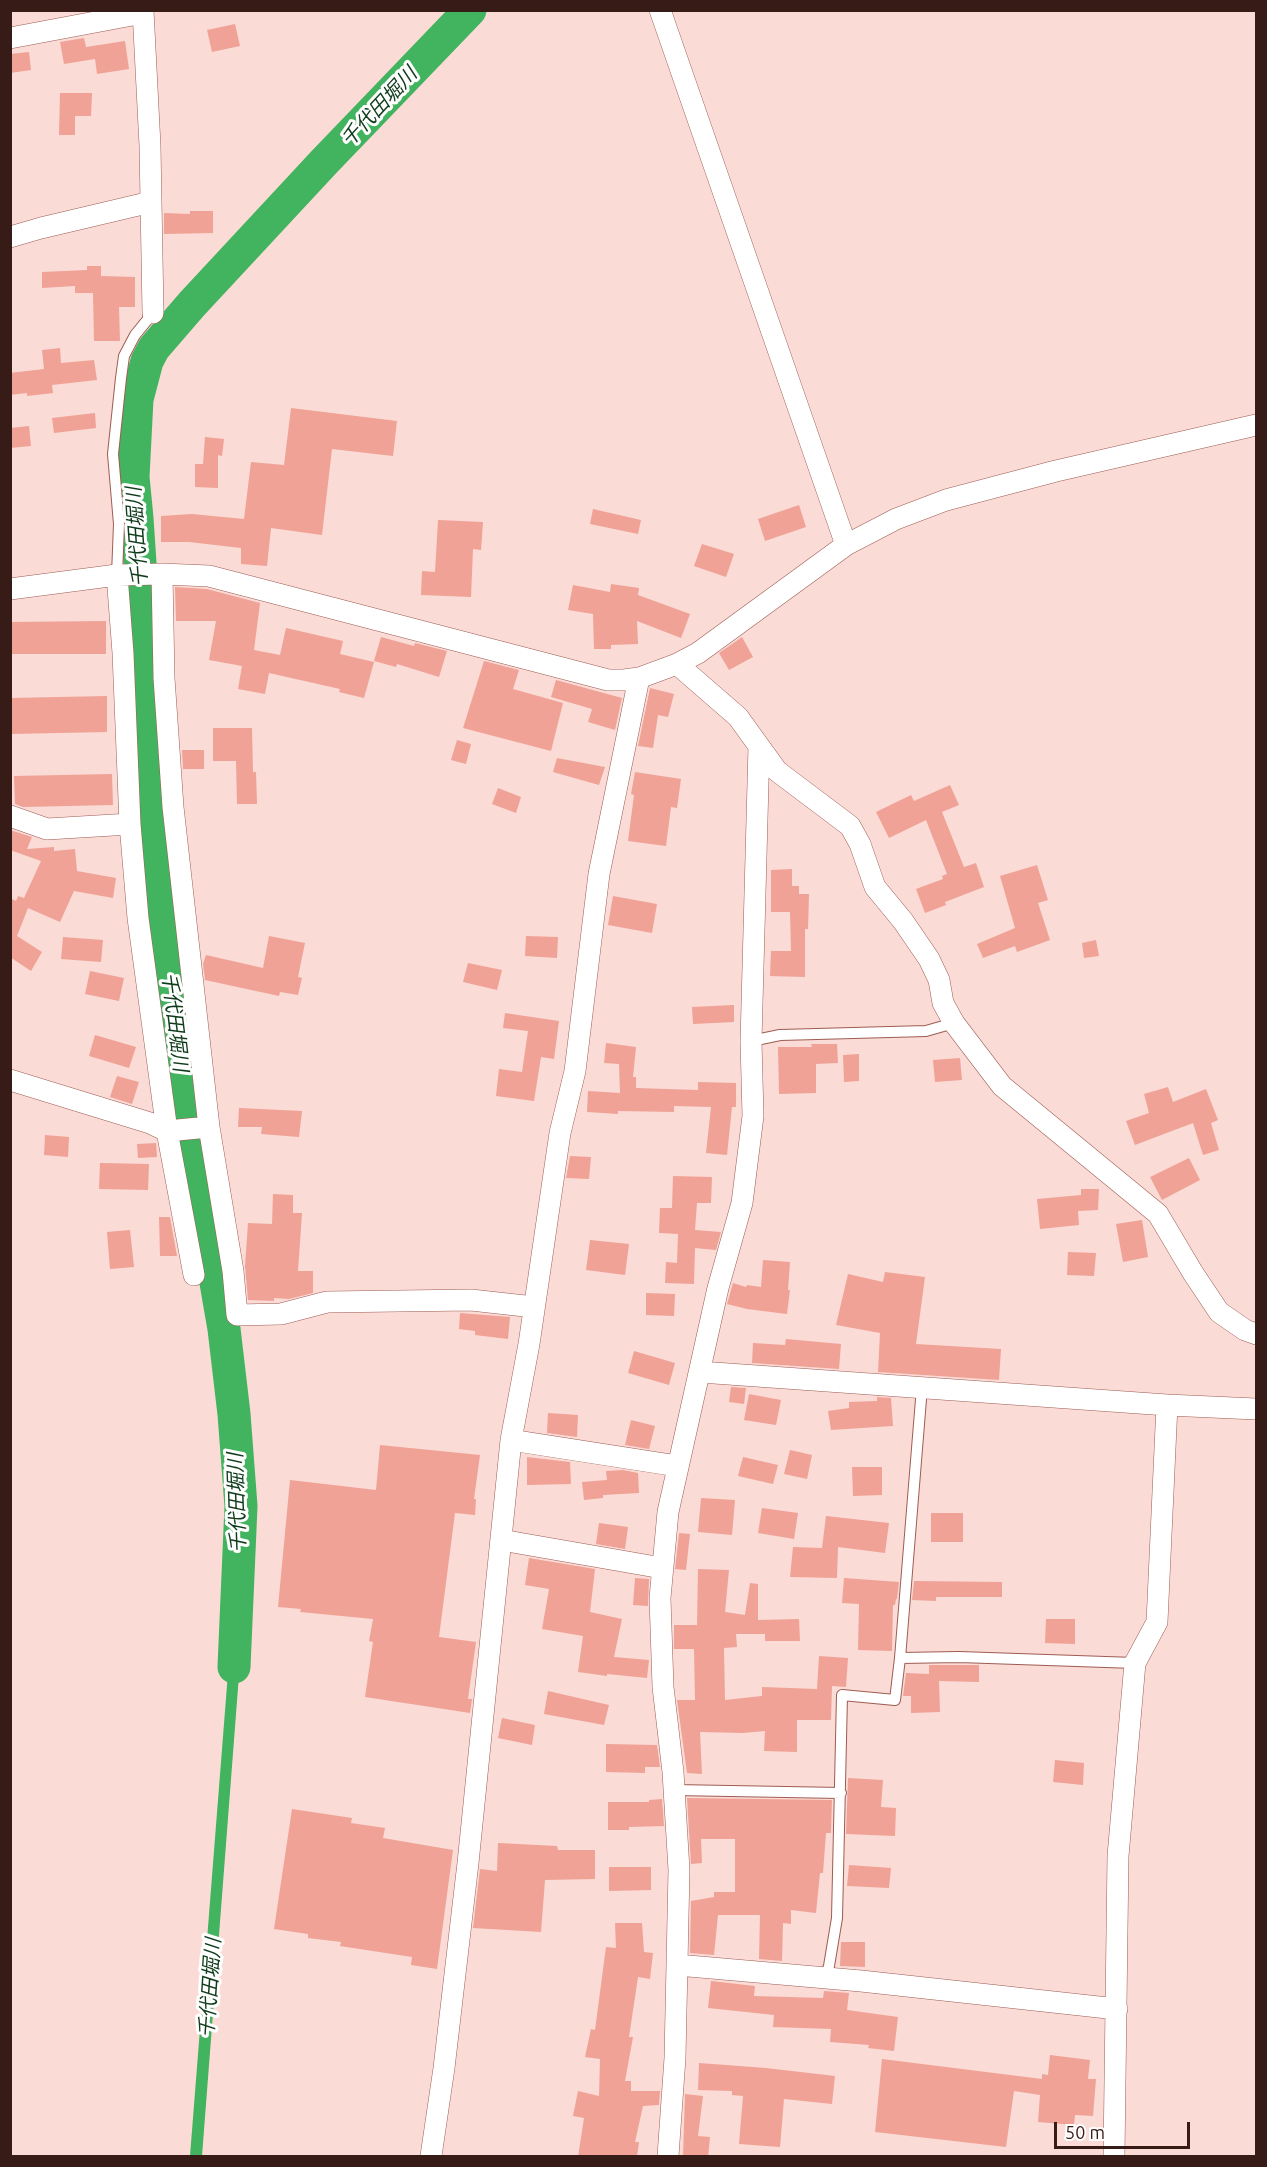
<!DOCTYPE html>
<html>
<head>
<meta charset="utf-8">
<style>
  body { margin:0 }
  #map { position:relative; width:1267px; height:2167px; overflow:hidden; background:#fadbd6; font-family:Ubuntu,sans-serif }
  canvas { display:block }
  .frame { position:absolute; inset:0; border:12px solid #361b17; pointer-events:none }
  .scale { position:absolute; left:1054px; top:2122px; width:136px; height:27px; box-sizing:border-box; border:3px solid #361b17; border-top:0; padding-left:8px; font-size:18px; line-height:21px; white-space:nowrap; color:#361b17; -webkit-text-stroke:4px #fff; paint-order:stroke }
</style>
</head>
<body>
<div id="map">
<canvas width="1267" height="2167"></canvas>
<div class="frame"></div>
<div class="scale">50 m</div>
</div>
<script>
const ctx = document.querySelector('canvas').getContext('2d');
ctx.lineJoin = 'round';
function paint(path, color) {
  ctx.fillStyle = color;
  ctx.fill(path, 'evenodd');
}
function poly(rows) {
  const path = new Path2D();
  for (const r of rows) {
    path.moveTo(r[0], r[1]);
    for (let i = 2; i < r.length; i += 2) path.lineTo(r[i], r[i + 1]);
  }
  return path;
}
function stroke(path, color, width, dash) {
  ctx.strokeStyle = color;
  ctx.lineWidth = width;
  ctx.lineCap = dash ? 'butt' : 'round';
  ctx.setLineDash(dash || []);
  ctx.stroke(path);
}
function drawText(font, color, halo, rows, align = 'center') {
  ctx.font = font + ' Ubuntu,"Noto Sans JP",sans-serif';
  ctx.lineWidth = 6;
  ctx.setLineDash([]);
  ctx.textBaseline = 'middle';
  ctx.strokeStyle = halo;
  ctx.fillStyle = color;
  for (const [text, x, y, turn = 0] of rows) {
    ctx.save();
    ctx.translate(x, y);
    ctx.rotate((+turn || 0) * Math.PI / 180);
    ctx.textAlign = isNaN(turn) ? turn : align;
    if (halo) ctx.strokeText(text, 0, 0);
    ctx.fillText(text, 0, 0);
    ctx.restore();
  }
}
const water = poly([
  [232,1622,243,1623,202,2156,190,2156]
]);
const river = poly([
  [234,1667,241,1506,234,1414,224,1329,190,1133,166,949,149,760,148,683,137,518,133,477,137,399,147,361,154,348,192,304,324,162,470,10]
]);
const building = poly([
  [235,24,240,46,212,52,207,30],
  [84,38,86,47,125,41,129,69,97,74,95,59,64,64,60,42],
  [29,52,31,70,10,73,10,54],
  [60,93,92,93,91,116,75,116,75,135,59,135],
  [190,211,213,211,213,233,164,234,164,213,190,214],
  [87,266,101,266,101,276,135,277,135,307,119,307,120,341,94,341,93,293,75,293,75,286,42,288,42,272,87,270],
  [60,348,61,363,94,360,97,380,52,385,53,393,27,396,27,393,10,395,10,373,44,369,42,350],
  [291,408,397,421,393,456,332,449,322,535,271,528,267,566,241,564,241,548,189,542,161,542,161,516,192,514,244,519,251,462,284,465],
  [95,413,96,428,54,433,52,418],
  [29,426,31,446,10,448,10,428],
  [205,437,224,439,222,456,218,455,218,488,195,487,195,464,203,464],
  [799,505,806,527,765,541,758,519],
  [593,509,641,520,638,534,590,524],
  [438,520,483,522,481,550,473,549,471,597,421,595,422,571,435,572],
  [702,544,734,554,726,577,694,566],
  [611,584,639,588,638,595,690,614,681,638,637,621,638,644,611,645,611,649,594,649,593,614,568,610,573,585,610,592],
  [175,587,207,589,260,603,254,650,280,655,286,628,343,641,340,654,374,662,364,698,339,692,340,689,269,673,265,694,238,689,242,666,209,660,216,621,176,621],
  [106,621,106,654,10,654,10,622],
  [381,637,414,646,415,643,447,651,439,677,397,664,396,667,374,661],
  [742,637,753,657,729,670,719,653],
  [484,661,519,670,513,689,563,703,551,751,463,728],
  [556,680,622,698,615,730,588,722,592,709,551,697],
  [650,688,674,694,668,717,658,715,653,748,638,746],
  [107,696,107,732,10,734,10,698],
  [213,728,252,728,253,772,256,772,257,804,237,804,236,761,213,761],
  [457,740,471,744,466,764,451,760],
  [182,750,204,750,204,769,183,769],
  [557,758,605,767,599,785,553,772],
  [635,772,681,779,677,808,671,807,666,846,628,841,634,795,631,794],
  [112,774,113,805,23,807,15,804,14,776],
  [950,785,959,805,942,812,964,867,976,863,984,887,945,902,946,905,925,913,916,889,943,879,942,876,947,874,926,820,889,838,876,812,911,795,914,801],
  [498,788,521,797,516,813,492,804],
  [10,830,32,837,27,849,54,847,54,851,75,849,77,871,116,878,113,898,74,891,60,922,28,908,17,936,42,952,31,971,10,957,10,898,16,901,18,896,24,898,41,861,10,850],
  [1037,865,1048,900,1038,903,1050,940,1017,952,1015,946,983,958,977,944,1015,928,1000,876],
  [792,869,792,886,799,886,799,894,809,894,808,929,805,929,805,977,770,976,771,951,791,951,790,912,771,912,771,870],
  [613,896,657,904,652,933,608,925],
  [269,936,305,943,298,977,302,978,298,995,280,992,279,996,205,980,203,964,206,955,263,968],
  [526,936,558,937,557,958,525,956],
  [63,937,103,940,101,962,61,959],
  [1096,940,1099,956,1084,958,1082,943],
  [468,963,502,970,497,990,463,982],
  [90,971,124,978,119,1001,85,994],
  [734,1005,734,1022,693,1024,692,1007],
  [505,1013,559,1021,554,1059,541,1057,534,1101,496,1096,499,1069,522,1072,528,1031,503,1028],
  [95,1035,136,1047,129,1068,89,1056],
  [606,1043,636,1047,633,1077,636,1077,636,1088,698,1090,698,1082,736,1083,736,1107,732,1107,727,1155,706,1153,711,1107,674,1106,674,1112,618,1111,618,1114,587,1112,588,1091,620,1093,619,1064,604,1063],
  [811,1044,837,1044,838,1063,816,1064,816,1093,779,1094,778,1047,812,1047],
  [859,1054,859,1081,844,1082,843,1055],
  [960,1058,962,1080,935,1082,933,1060],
  [117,1076,139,1082,132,1104,110,1097],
  [1168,1087,1173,1102,1206,1089,1218,1120,1211,1123,1219,1150,1203,1155,1193,1123,1135,1145,1126,1121,1149,1113,1144,1094],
  [239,1108,302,1111,299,1137,261,1134,262,1127,238,1127],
  [45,1135,69,1137,68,1157,44,1155],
  [156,1143,157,1157,138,1158,137,1144],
  [570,1156,591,1157,589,1179,566,1178],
  [1189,1158,1200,1180,1162,1200,1150,1177],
  [100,1163,149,1164,148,1190,99,1189],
  [673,1176,712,1177,711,1203,697,1203,695,1230,721,1232,716,1250,695,1248,694,1284,665,1283,666,1262,677,1263,678,1234,659,1233,660,1208,672,1208],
  [1081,1189,1099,1189,1098,1210,1078,1211,1079,1225,1040,1229,1037,1199,1081,1195],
  [273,1194,293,1195,293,1213,302,1213,298,1271,313,1271,313,1293,289,1299,274,1298,274,1301,248,1300,245,1266,248,1223,272,1224],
  [159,1217,170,1217,177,1256,160,1256],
  [1142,1220,1148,1257,1123,1262,1116,1224],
  [130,1230,134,1267,110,1269,107,1232],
  [590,1240,629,1244,625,1275,586,1270],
  [1068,1252,1096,1253,1094,1276,1067,1275],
  [763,1260,790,1262,788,1290,790,1290,787,1314,747,1309,727,1304,733,1283,746,1287,747,1285,761,1287],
  [885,1272,925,1277,916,1344,1001,1349,999,1380,878,1372,880,1333,836,1325,848,1274,883,1282],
  [646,1293,675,1294,674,1316,646,1315],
  [460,1313,510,1317,508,1339,475,1335,475,1331,459,1329],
  [786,1339,841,1344,839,1369,752,1363,753,1343,785,1345],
  [634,1351,675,1363,669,1385,628,1373],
  [731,1387,746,1388,744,1404,729,1402],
  [749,1394,781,1400,776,1425,744,1420],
  [877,1397,891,1398,893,1426,831,1430,828,1411,849,1408,849,1402,877,1401],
  [548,1413,578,1415,577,1437,547,1433],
  [631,1420,655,1426,649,1449,625,1445],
  [380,1445,480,1455,474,1499,476,1499,475,1515,455,1513,439,1637,476,1642,468,1699,472,1699,470,1713,365,1697,373,1642,369,1641,373,1619,300,1612,301,1609,278,1607,290,1480,376,1490],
  [790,1450,812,1455,807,1479,784,1474],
  [527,1457,570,1462,571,1484,527,1485],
  [743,1457,778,1465,773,1484,738,1476],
  [852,1467,882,1467,882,1495,853,1496],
  [623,1470,638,1473,639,1493,603,1495,603,1498,584,1500,582,1482,607,1480,606,1471],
  [701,1498,735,1500,732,1535,698,1532],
  [762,1508,798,1513,794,1539,758,1533],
  [931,1513,963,1513,963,1542,931,1542],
  [826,1516,889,1523,885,1553,838,1547,837,1578,790,1577,793,1547,822,1548],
  [599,1523,628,1527,625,1549,596,1544],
  [679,1533,690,1534,686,1570,675,1569],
  [529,1558,595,1569,590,1612,622,1619,614,1657,649,1660,647,1678,607,1674,607,1676,578,1672,583,1636,542,1629,549,1589,525,1585],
  [698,1569,729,1570,725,1612,745,1615,750,1583,758,1584,758,1620,799,1619,800,1641,765,1641,765,1634,736,1634,737,1647,724,1648,725,1700,762,1696,762,1687,817,1689,819,1656,848,1658,846,1687,832,1686,831,1720,797,1720,797,1752,764,1751,765,1731,743,1733,700,1732,702,1774,687,1773,677,1700,695,1700,694,1649,674,1649,674,1625,697,1625],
  [635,1578,649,1579,648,1606,633,1605],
  [844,1578,899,1582,897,1599,896,1599,895,1605,893,1605,892,1651,858,1650,859,1604,842,1603],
  [914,1581,1002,1582,1002,1597,936,1597,936,1601,912,1600],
  [1046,1619,1075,1619,1075,1644,1045,1643],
  [929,1665,979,1665,979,1682,939,1681,940,1712,911,1713,911,1696,903,1696,906,1673,929,1674],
  [548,1691,609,1705,604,1725,544,1714],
  [502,1718,535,1725,532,1745,498,1738],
  [606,1744,657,1745,660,1767,645,1767,645,1773,606,1772],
  [1055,1760,1084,1763,1083,1785,1053,1782],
  [848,1778,883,1780,881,1807,896,1808,895,1836,846,1834],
  [687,1798,832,1800,831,1833,826,1833,823,1873,820,1873,816,1913,791,1910,791,1924,783,1923,782,1961,759,1959,760,1915,718,1915,714,1955,690,1953,691,1901,714,1897,714,1892,735,1892,735,1839,701,1839,702,1863,691,1864],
  [662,1799,664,1826,629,1827,629,1830,608,1830,608,1802,649,1802,649,1800],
  [292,1809,352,1818,351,1823,385,1828,383,1838,453,1850,437,1969,411,1965,412,1957,340,1946,341,1942,308,1938,308,1934,274,1929],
  [498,1843,557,1846,558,1850,595,1850,595,1879,545,1880,541,1932,473,1928,480,1869,497,1871],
  [849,1865,891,1868,889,1888,847,1886],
  [609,1867,651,1867,651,1890,609,1891],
  [615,1923,642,1923,644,1952,653,1953,650,1979,638,1977,629,2037,633,2037,625,2081,631,2081,631,2091,660,2091,659,2105,643,2106,635,2142,639,2142,637,2157,578,2157,584,2118,573,2116,578,2091,599,2096,600,2059,585,2057,591,2029,595,2030,606,1947,616,1948],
  [841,1942,865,1942,865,1967,840,1966],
  [711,1981,755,1986,754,1996,823,1998,824,1991,849,1993,847,2010,898,2017,894,2051,868,2048,869,2045,830,2042,831,2029,773,2027,774,2015,708,2008],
  [1050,2055,1090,2060,1088,2079,1096,2079,1093,2116,1075,2115,1074,2125,1038,2122,1040,2095,1014,2091,1006,2147,875,2132,882,2059,1042,2079,1042,2074,1048,2075],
  [699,2063,766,2068,835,2076,832,2104,784,2099,780,2147,739,2144,743,2096,732,2095,732,2091,698,2090],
  [685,2094,703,2096,698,2136,710,2137,708,2157,683,2157]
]);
const service = poly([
  [117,575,119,524,113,454,121,378,124,356,135,335,153,313],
  [751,1041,780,1035,926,1031,954,1023],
  [922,1387,900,1658,959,1657,1135,1663],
  [674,1790,841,1793],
  [825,1978,829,1966,837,1918,842,1695,895,1700,900,1658]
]);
const minor = poly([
  [143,10,150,146,153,313],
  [660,10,846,545],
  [10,38,143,13],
  [10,237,41,228,151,202],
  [162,574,164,678,173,807,209,1127,233,1271,237,1315,281,1314,327,1302,471,1300,534,1307],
  [117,575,123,653,130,824,138,918,167,1131,194,1275],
  [10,589,117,575,162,574,209,576,608,680,624,680,639,678,677,664,698,653,846,545,896,519,946,500,1056,471,1256,425],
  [677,664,738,717,777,771,850,826,860,844,875,887,903,921,929,959,939,980,943,1003,954,1023,1002,1086,1158,1214,1193,1273,1219,1312,1245,1330,1256,1334],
  [10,816,47,829,130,824],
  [10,1080,150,1123,167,1131,209,1127],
  [700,1372,1167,1405,1256,1409],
  [511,1440,678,1466],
  [501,1540,662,1568],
  [677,1965,861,1981,1117,2009],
  [431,2156,444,2068,468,1863,511,1440,529,1344,560,1133,575,1071,599,874,639,678],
  [668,2156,675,2058,679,1870,673,1772,663,1687,660,1598,668,1512,718,1288,742,1203,753,1116,751,1041,759,746],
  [1114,2156,1118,1856,1135,1663,1157,1622,1167,1405]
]);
const waterNames = [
  ["千代田堀川",379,107,-47],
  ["千代田堀川",137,537,-94],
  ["千代田堀川",175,1022,83],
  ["千代田堀川",237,1503,-92],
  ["千代田堀川",210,1988,-86]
];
paint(water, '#42b35e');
stroke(river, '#42b35e', 33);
paint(building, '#f0a296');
stroke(service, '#9e5c53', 12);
stroke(minor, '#9e5c53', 22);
stroke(service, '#fff', 10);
stroke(minor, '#fff', 21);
drawText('italic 20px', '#0f3c1a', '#fff', waterNames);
</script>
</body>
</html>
